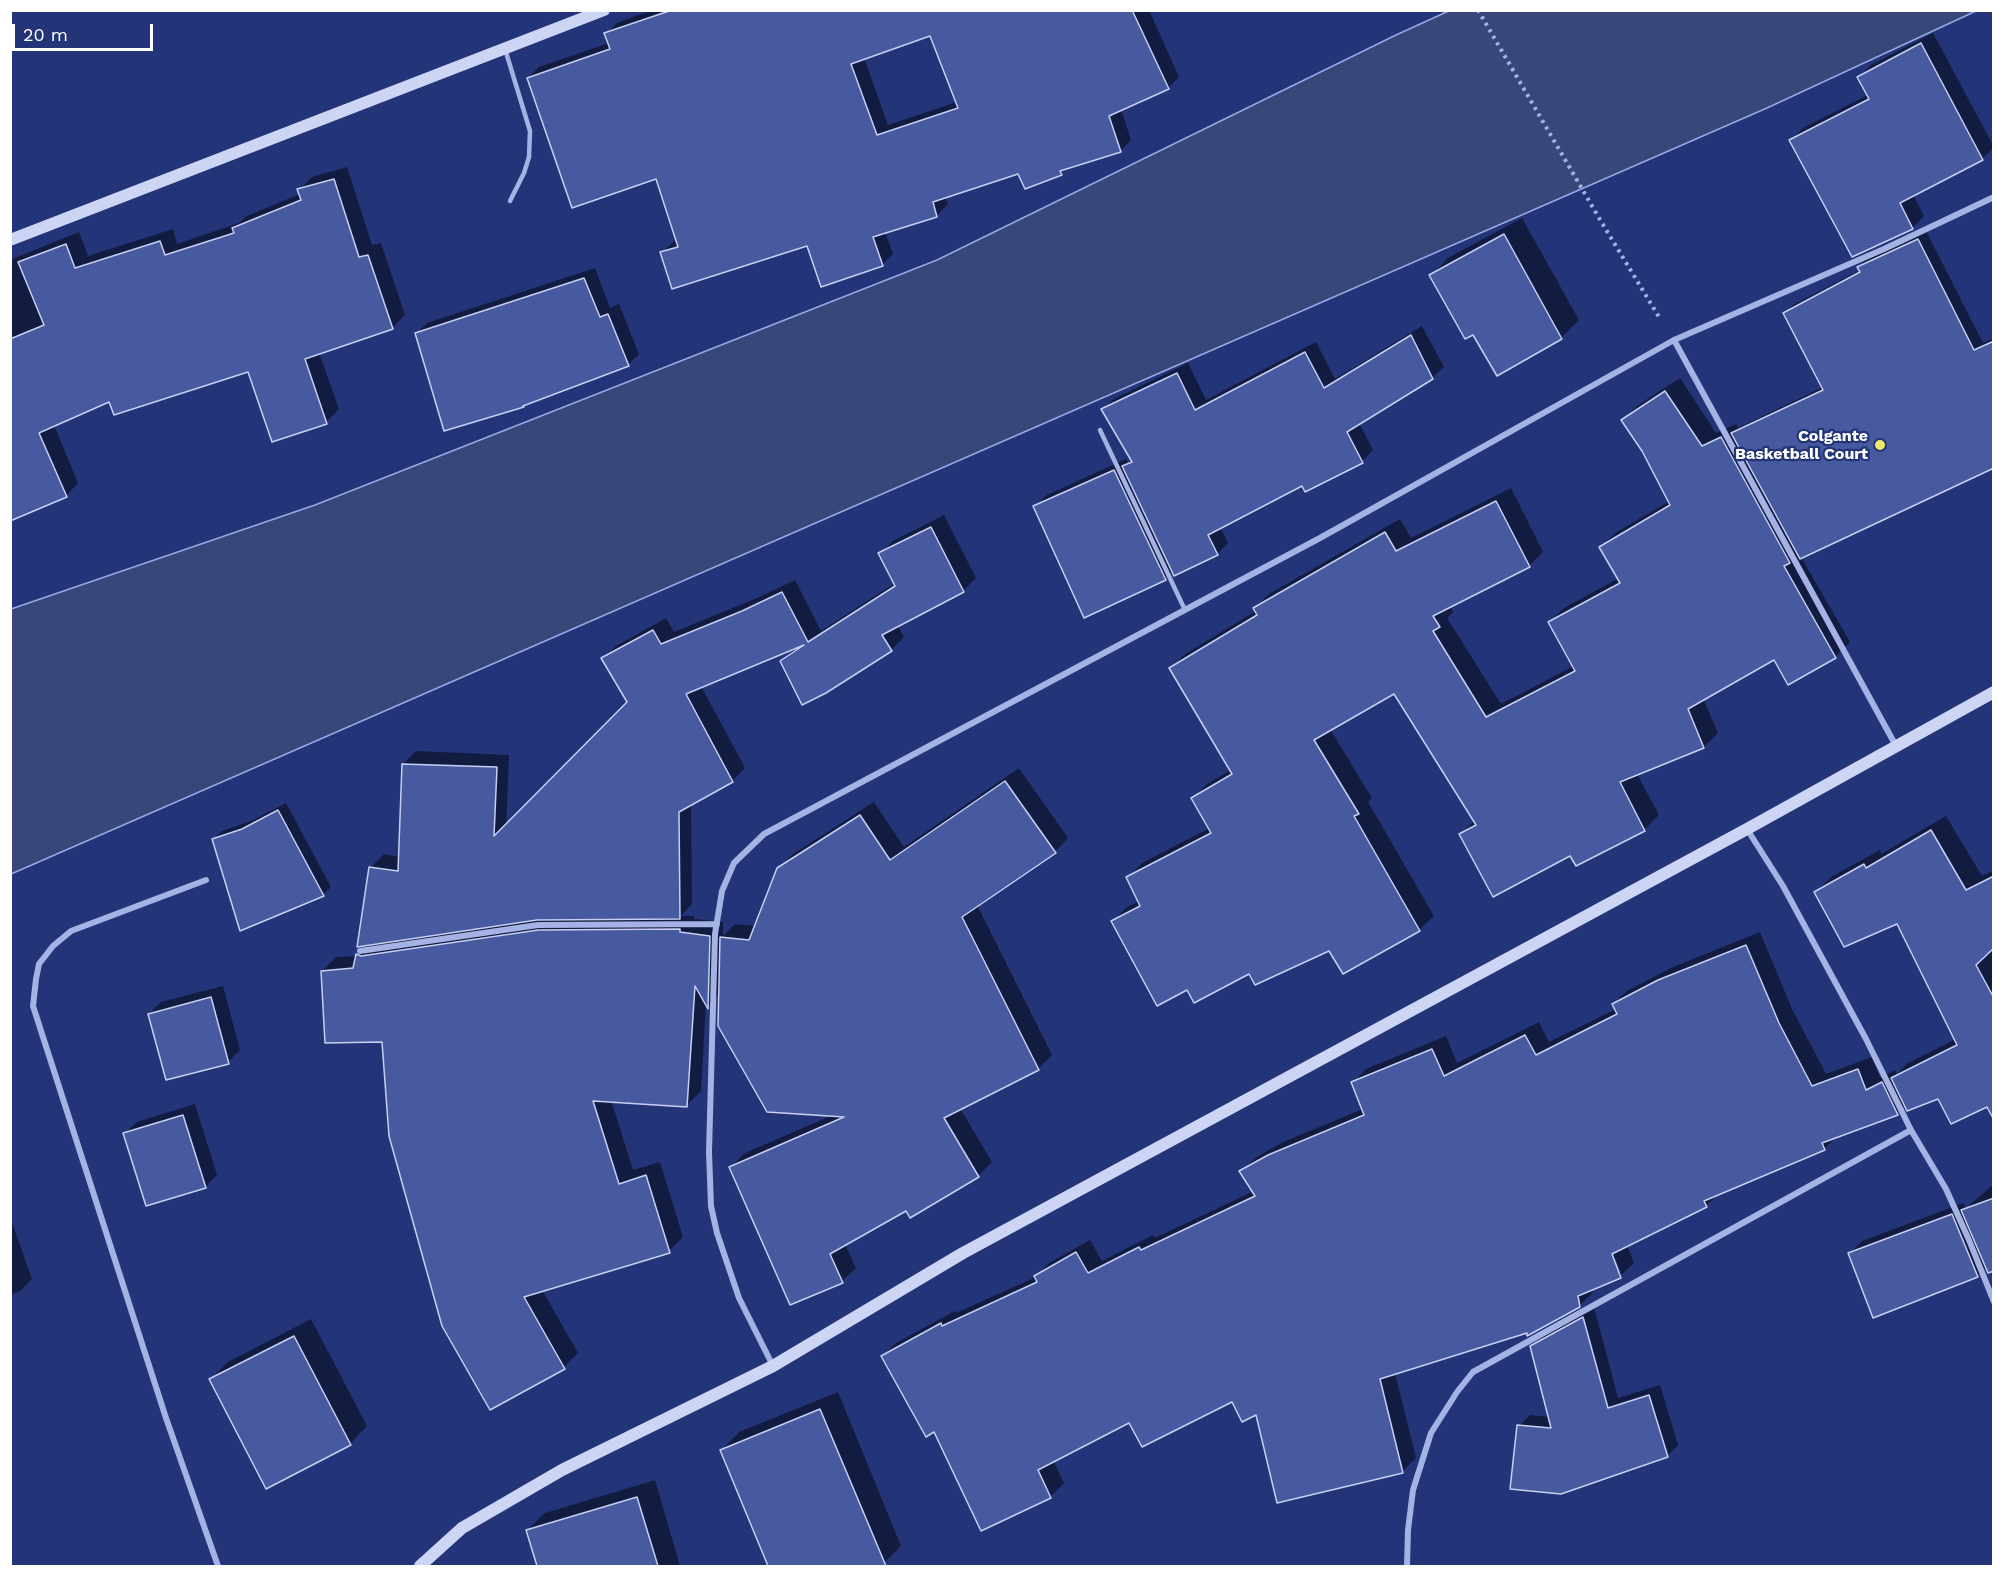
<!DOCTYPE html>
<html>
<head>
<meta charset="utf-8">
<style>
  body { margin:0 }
  #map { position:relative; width:2004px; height:1577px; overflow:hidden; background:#233478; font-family:"Work Sans",sans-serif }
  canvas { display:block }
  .frame { position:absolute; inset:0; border:12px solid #fff; pointer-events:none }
  .scale { position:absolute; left:12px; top:24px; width:141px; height:27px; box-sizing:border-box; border:3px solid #fff; border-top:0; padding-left:8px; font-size:18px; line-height:21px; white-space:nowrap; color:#fff; -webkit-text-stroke:4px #233478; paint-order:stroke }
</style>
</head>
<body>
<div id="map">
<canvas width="2004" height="1577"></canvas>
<div class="frame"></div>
<div class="scale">20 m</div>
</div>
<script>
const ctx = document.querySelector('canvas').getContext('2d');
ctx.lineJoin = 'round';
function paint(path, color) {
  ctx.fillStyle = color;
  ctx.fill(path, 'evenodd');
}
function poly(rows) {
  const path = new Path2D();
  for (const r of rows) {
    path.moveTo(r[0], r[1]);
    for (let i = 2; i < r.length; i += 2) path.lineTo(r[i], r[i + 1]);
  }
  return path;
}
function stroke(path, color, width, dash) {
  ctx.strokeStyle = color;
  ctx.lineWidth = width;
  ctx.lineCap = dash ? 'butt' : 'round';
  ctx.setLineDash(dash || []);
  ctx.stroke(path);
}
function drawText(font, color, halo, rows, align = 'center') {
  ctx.font = font + ' "Work Sans",sans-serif';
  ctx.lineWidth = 4.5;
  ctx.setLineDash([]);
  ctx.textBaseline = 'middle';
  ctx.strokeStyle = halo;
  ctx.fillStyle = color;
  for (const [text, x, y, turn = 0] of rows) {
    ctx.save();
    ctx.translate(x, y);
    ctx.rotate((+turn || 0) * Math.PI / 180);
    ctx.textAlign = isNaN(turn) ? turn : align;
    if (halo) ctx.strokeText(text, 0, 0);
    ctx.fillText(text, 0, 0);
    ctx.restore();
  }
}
const water = poly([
  [1451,10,1976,11,1767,108,11,874,11,609,315,505,937,260,1396,35,1451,10]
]);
const shadow = poly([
  [652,10,1149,10,1179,77,1168,88,1121,109,1131,140,1120,151,1067,167,1061,173,1019,172,945,196,948,204,937,215,885,232,893,254,882,265,808,244,662,253,673,242,678,240,657,177,528,78,539,67,609,43,606,34,617,23],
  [931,34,957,102,888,125,864,58],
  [1933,33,1994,147,1982,159,1913,195,1924,216,1912,228,1791,140,1803,128,1868,95,1859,77,1871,65],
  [347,167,372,245,381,243,405,315,392,328,319,353,339,409,326,422,273,440,249,370,110,400,54,425,78,483,66,496,10,519,10,260,79,232,88,256,173,229,177,244,239,223,247,216,300,194,299,190,312,177],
  [1522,218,1579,320,1561,338,1497,374,1473,333,1431,276,1448,258],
  [1926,231,1983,343,1994,338,1994,467,1801,557,1850,642,1835,657,1789,683,1775,658,1703,698,1718,733,1704,747,1637,774,1659,815,1644,830,1576,864,1571,854,1460,835,1475,820,1394,691,1330,729,1372,798,1368,802,1434,916,1419,930,1330,949,1188,988,1113,921,1127,907,1140,901,1128,878,1142,863,1210,828,1192,799,1207,784,1231,770,1171,668,1185,654,1256,611,1255,608,1269,594,1400,519,1411,538,1511,488,1543,552,1529,566,1450,606,1453,612,1447,618,1501,704,1574,666,1550,622,1564,608,1619,578,1601,547,1615,533,1670,501,1644,451,1623,421,1637,406,1680,378,1716,433,1736,424,1738,428,1823,387,1784,313,1793,305,1860,270,1858,267,1867,259],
  [595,268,610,308,619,304,639,354,628,365,416,334,427,323],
  [1422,326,1444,367,1432,378,1359,423,1373,450,1362,461,1302,484,1220,527,1228,543,1217,554,1173,571,1165,579,1035,506,1047,495,1126,459,1128,463,1132,459,1103,409,1114,399,1188,363,1206,400,1316,342,1335,379],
  [944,515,976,578,963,591,897,625,904,637,891,650,782,661,796,647,701,686,745,768,732,781,691,803,692,904,681,916,694,916,694,919,723,922,723,936,735,924,756,926,779,868,793,854,874,802,904,847,1019,768,1068,838,1055,852,977,905,1052,1055,1038,1069,960,1108,992,1162,978,1176,911,1216,906,1209,845,1244,856,1268,842,1281,791,1303,731,1167,745,1153,833,1115,720,994,708,1006,706,1003,701,1091,687,1105,611,1100,633,1170,660,1162,683,1237,669,1251,542,1290,578,1353,564,1367,491,1408,383,1041,322,971,336,957,357,956,367,944,371,867,384,854,400,857,403,764,416,751,509,755,506,826,628,702,603,659,616,646,666,618,674,632,757,598,795,580,821,631,895,583,880,554,893,541],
  [286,803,331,887,323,895,214,839,222,831,251,821],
  [1946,816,1982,876,1994,870,1994,1102,1939,1098,1906,1104,1897,1113,1838,1135,1824,1149,1719,1193,1706,1206,1627,1245,1634,1263,1620,1276,1592,1288,1593,1292,1580,1305,1528,1331,1395,1373,1416,1458,1402,1472,1257,1413,1233,1400,1130,1421,1053,1460,1064,1483,1050,1497,935,1430,883,1356,896,1343,955,1311,956,1313,1036,1277,1049,1263,1090,1240,1102,1261,1153,1235,1155,1238,1254,1191,1241,1172,1255,1158,1283,1142,1363,1109,1353,1083,1366,1069,1446,1036,1457,1063,1539,1022,1549,1042,1616,1009,1613,1004,1627,991,1673,967,1760,932,1792,1009,1826,1074,1872,1057,1880,1078,1895,1070,1897,1074,1908,1063,1956,1039,1898,922,1816,892,1831,877,1880,850,1881,854],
  [1610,1247,1621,1272,1617,1272,1607,1248],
  [223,986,240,1050,228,1062,149,1014,161,1002],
  [195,1104,217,1175,205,1187,125,1133,137,1122],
  [1994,1184,1994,1269,1987,1266,1977,1276,1850,1253,1862,1241,1963,1203,1966,1208],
  [11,1220,32,1279,20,1291,10,1295],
  [1594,1307,1618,1398,1660,1385,1678,1445,1668,1455,1519,1426,1530,1415,1550,1417,1532,1347,1543,1336],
  [311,1319,367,1426,350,1444,211,1379,228,1362],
  [838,1392,901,1546,884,1563,876,1566,769,1566,722,1450,739,1432],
  [655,1480,680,1566,538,1566,527,1530,545,1513]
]);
const building = poly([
  [672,10,1132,10,1169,89,1109,116,1121,152,1060,171,1062,175,1025,189,1018,174,933,202,937,217,873,237,883,266,821,287,807,246,672,289,660,252,678,247,656,179,572,208,527,78,610,49,604,33,672,10],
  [930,36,958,108,877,135,851,64,930,36],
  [1921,43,1983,160,1900,203,1913,229,1852,257,1789,140,1869,99,1857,77,1921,43],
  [334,179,359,257,368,255,393,329,305,359,327,424,272,442,248,372,114,415,109,402,39,433,67,497,10,521,10,339,44,325,18,262,66,244,75,268,160,241,165,255,234,233,232,228,301,200,297,189,334,179],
  [1504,234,1562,339,1497,376,1473,335,1465,339,1429,275,1504,234],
  [1918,239,1974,350,1994,341,1994,468,1800,559,1731,433,1823,390,1783,313,1860,272,1857,267,1918,239],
  [584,278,600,317,608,314,629,366,523,406,524,407,444,431,415,333,584,278],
  [1411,335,1433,379,1347,432,1363,463,1305,492,1302,486,1208,535,1218,555,1174,576,1122,466,1132,462,1101,409,1177,373,1195,410,1305,352,1324,388,1411,335],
  [1665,391,1702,446,1721,437,1790,563,1784,566,1836,658,1788,685,1774,660,1688,709,1704,748,1620,782,1645,831,1576,866,1570,856,1493,897,1459,834,1476,825,1394,694,1314,740,1359,814,1354,816,1420,931,1343,974,1329,951,1255,985,1249,974,1194,1003,1187,990,1157,1006,1111,921,1140,906,1126,877,1211,833,1191,798,1232,774,1169,668,1257,615,1253,608,1385,532,1396,551,1496,501,1530,567,1433,616,1440,627,1433,631,1486,717,1575,671,1548,622,1620,583,1599,547,1670,505,1642,451,1621,420,1665,391],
  [1114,470,1166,580,1084,618,1033,506,1114,470],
  [931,527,964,592,882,635,892,651,826,693,802,705,780,661,804,645,686,694,733,782,679,812,680,919,537,920,357,947,369,867,398,871,402,764,497,767,494,836,627,702,601,658,653,630,661,644,742,611,782,592,808,642,895,586,878,553,931,527],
  [1005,781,1056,853,962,917,1039,1070,944,1118,979,1177,910,1218,906,1211,830,1254,843,1283,790,1305,729,1167,844,1117,767,1112,718,1026,720,937,749,940,777,868,860,815,890,860,1005,781],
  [278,810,324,896,240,931,212,839,242,829,278,810],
  [1931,830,1966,890,1994,876,1994,948,1976,965,1994,998,1994,1120,1987,1107,1951,1124,1938,1099,1907,1111,1891,1078,1957,1045,1897,924,1844,947,1814,892,1864,864,1866,868,1931,830],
  [680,929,680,932,710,936,708,1009,695,986,687,1107,593,1101,619,1184,646,1175,670,1253,524,1297,565,1369,490,1410,442,1326,389,1136,382,1042,325,1043,321,971,353,968,356,954,361,956,538,930,680,929],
  [1746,945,1779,1023,1812,1086,1858,1069,1866,1090,1882,1082,1898,1115,1822,1143,1825,1150,1704,1201,1707,1207,1612,1254,1621,1278,1578,1296,1580,1307,1527,1336,1527,1333,1380,1379,1403,1473,1277,1503,1256,1415,1242,1422,1232,1402,1142,1447,1129,1423,1038,1470,1051,1498,981,1531,934,1432,926,1437,881,1356,941,1323,942,1326,1037,1282,1034,1276,1076,1252,1088,1273,1139,1247,1141,1250,1255,1196,1239,1171,1268,1155,1364,1115,1351,1082,1432,1049,1444,1076,1525,1035,1536,1055,1617,1014,1612,1004,1658,980,1746,945],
  [211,997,229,1064,166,1080,148,1014,211,997],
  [183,1115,206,1188,146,1206,123,1133,183,1115],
  [1994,1198,1994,1271,1988,1273,1961,1210,1994,1198],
  [1952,1214,1978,1277,1873,1318,1848,1253,1952,1214],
  [1583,1317,1608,1408,1649,1395,1668,1457,1561,1494,1510,1489,1517,1425,1551,1428,1530,1346,1583,1317],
  [294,1336,351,1445,266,1489,209,1379,294,1336],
  [820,1409,886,1566,768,1566,720,1450,820,1409],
  [637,1497,658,1566,537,1566,526,1530,637,1497]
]);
const path = poly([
  [1478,10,1599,218,1659,317]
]);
const service = poly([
  [505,49,530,131,529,157,524,173,510,201],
  [1100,430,1185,610]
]);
const minor = poly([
  [1674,340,1896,746],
  [206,880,71,931,53,946,39,964,36,979,33,1006,166,1418,218,1566],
  [360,951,538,925,717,924],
  [1911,1130,1946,1189,1969,1240,1994,1302],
  [773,1366,739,1298,717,1233,711,1206,709,1152,715,934,722,891,734,863,764,834,1320,538,1674,340,1884,249,1994,197],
  [1407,1566,1408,1530,1413,1490,1431,1433,1457,1392,1473,1372,1911,1130,1866,1039,1783,886,1747,829]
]);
const secondary = poly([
  [10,240,604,10],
  [420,1566,462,1528,562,1470,773,1366,963,1253,1747,829,1994,692]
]);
const markers = [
  [1880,445,6,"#efe867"]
];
const poiNames = [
  ["Colgante",1868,436],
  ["Basketball Court",1868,454]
];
paint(water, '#384679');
stroke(water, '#98aae5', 1.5);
paint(shadow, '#0007');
paint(building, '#475aa0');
stroke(building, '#c7d0f3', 1.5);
stroke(path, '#a4b2e4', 4, [3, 4.5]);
stroke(service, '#a4b2e4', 4.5);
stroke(minor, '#a4b2e4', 6);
stroke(secondary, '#cdd5f4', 12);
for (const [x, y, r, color] of markers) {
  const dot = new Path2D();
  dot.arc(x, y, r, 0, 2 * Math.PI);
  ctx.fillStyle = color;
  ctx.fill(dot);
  stroke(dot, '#233478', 2);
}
drawText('bold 16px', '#fff', '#233478', poiNames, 'right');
</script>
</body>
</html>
